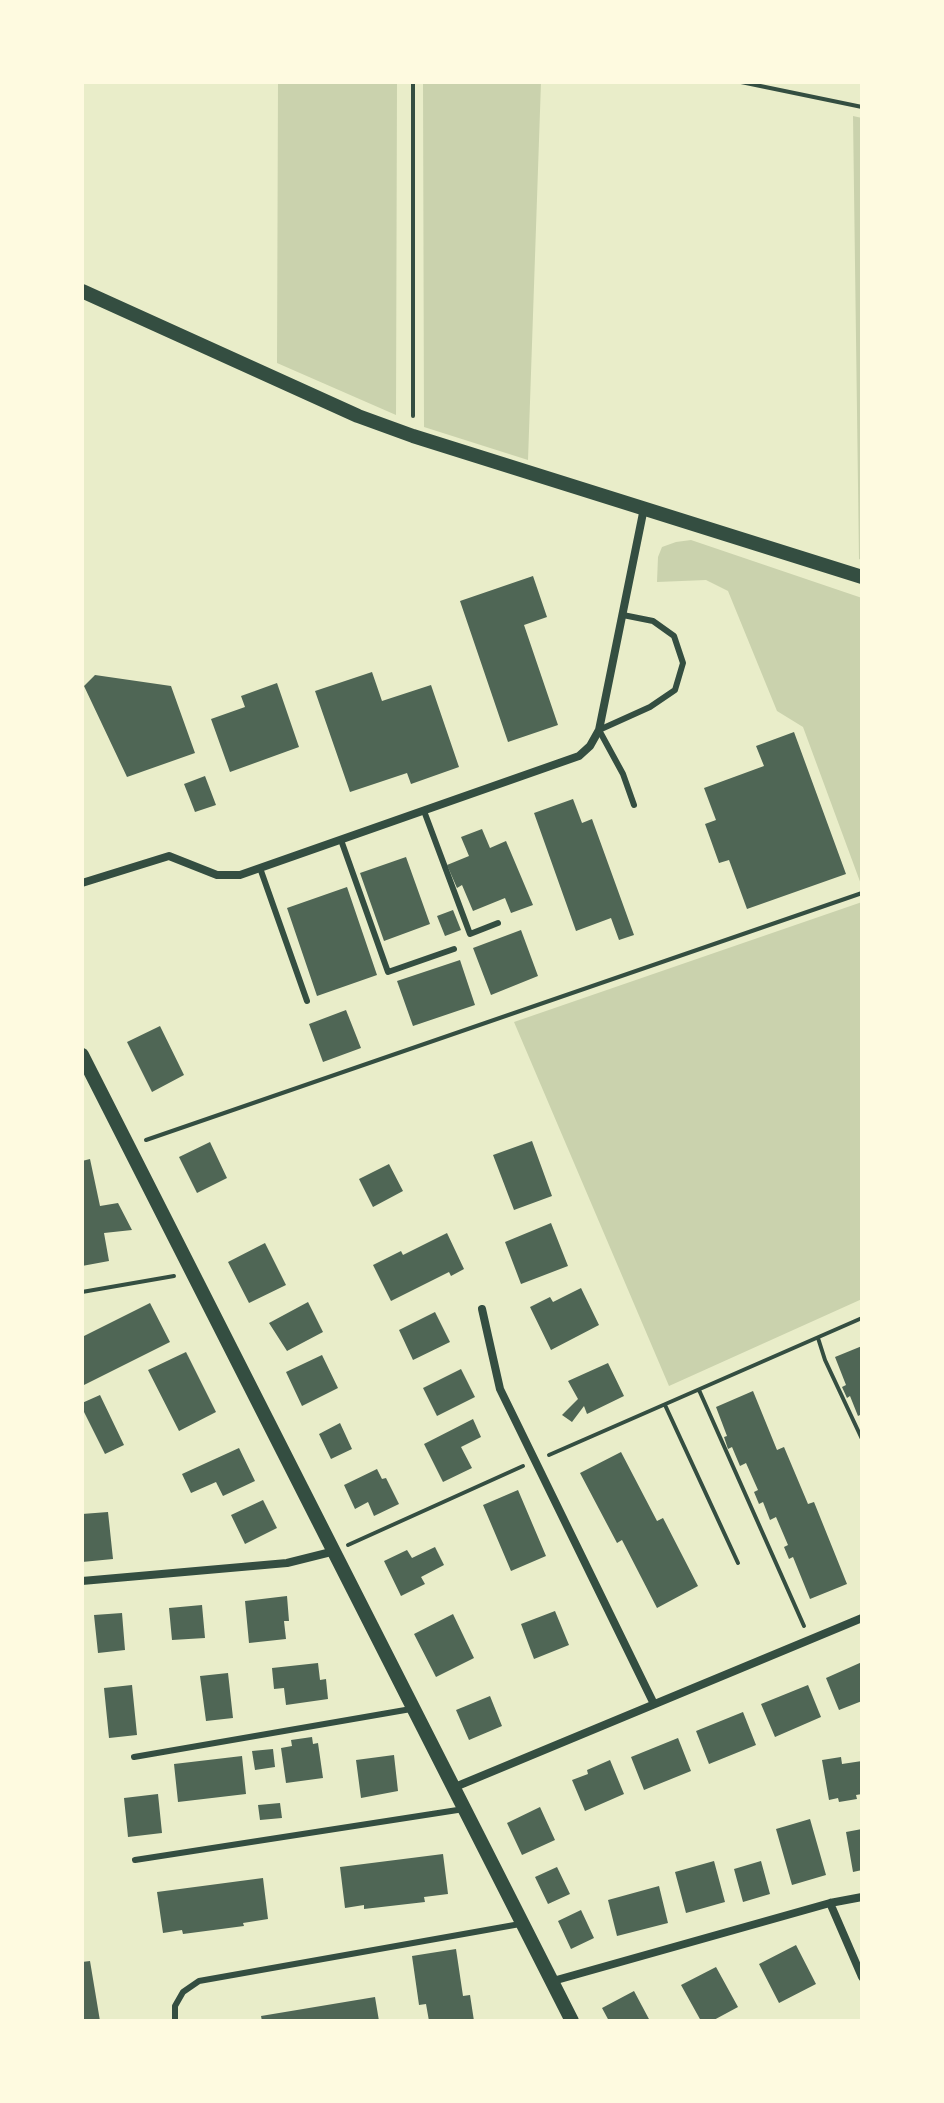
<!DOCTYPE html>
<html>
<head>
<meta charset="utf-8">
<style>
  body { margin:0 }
  #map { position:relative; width:944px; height:2103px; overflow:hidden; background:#e9edc9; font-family:Raleway,sans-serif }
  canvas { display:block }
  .frame { position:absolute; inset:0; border:84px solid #fefae0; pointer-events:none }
</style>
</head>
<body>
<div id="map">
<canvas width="944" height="2103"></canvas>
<div class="frame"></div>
</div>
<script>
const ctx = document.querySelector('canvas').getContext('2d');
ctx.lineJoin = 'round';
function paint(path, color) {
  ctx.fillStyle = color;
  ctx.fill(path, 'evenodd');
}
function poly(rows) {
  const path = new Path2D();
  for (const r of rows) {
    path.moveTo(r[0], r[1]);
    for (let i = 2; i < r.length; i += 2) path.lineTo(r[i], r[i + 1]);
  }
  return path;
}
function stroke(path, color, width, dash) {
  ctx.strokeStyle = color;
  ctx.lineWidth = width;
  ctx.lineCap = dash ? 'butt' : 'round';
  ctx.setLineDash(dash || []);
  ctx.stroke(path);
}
const green = poly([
  [278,82,397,82,396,415,277,363],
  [423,82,541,82,528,460,424,427],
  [853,116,862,118,862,560,859,559],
  [691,540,862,598,862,887,803,727,777,711,728,591,706,580,657,582,658,557,662,547,676,542],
  [862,902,862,1299,669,1386,514,1022]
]);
const building = poly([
  [533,576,547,617,524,625,558,725,508,742,460,601],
  [372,672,382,701,431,685,459,767,411,784,407,773,350,792,315,691],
  [95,675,171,686,195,753,127,777,84,686],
  [277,683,299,747,230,772,211,719,245,707,241,696],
  [794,732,846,874,747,909,729,860,719,863,705,824,716,820,704,788,764,766,756,746],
  [205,776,216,805,195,812,184,784],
  [573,799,582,823,592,819,634,935,619,940,611,918,576,931,534,813],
  [482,829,490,848,506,841,533,905,511,913,505,898,473,911,462,885,457,888,447,865,469,856,461,837],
  [406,857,430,924,384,941,360,873],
  [347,887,377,975,317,996,287,908],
  [453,910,461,930,445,936,437,916],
  [521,930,538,976,491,995,473,948],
  [460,960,475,1005,413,1026,397,981],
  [346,1010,361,1048,323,1062,309,1024],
  [160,1026,184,1075,152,1092,127,1042],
  [532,1141,552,1196,514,1210,493,1155],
  [210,1142,227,1178,197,1193,179,1157],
  [90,1159,100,1206,118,1203,132,1230,104,1233,109,1261,82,1266,82,1161],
  [389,1164,403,1191,373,1207,359,1179],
  [551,1223,568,1266,521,1284,505,1242],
  [447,1233,464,1269,451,1276,449,1272,391,1301,373,1265,401,1251,403,1255],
  [265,1243,286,1285,249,1303,228,1262],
  [581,1288,599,1325,551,1350,530,1307,550,1297,553,1302],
  [308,1302,323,1332,287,1351,269,1323],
  [150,1303,170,1342,82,1386,82,1337],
  [435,1312,450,1342,413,1360,399,1330],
  [862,1346,862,1414,858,1416,850,1396,847,1398,842,1387,846,1385,835,1357],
  [186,1352,216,1412,179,1431,148,1370],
  [322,1355,338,1388,302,1406,286,1372],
  [608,1363,624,1396,587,1414,584,1406,572,1422,562,1415,578,1399,568,1381],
  [461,1369,475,1397,437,1416,423,1388],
  [753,1391,777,1450,784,1447,808,1504,814,1502,847,1584,810,1599,793,1557,789,1559,784,1547,788,1545,776,1517,770,1520,763,1502,759,1504,754,1492,758,1490,746,1463,740,1466,732,1447,728,1449,724,1437,727,1436,716,1407],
  [100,1395,124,1445,105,1454,82,1408,82,1403],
  [473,1419,481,1437,461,1447,472,1468,443,1482,424,1444],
  [340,1423,352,1449,331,1459,319,1434],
  [239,1448,255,1481,223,1496,216,1482,191,1493,182,1474],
  [621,1452,657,1521,663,1518,698,1586,657,1608,622,1540,617,1543,580,1473],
  [377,1469,382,1479,386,1478,399,1504,374,1516,368,1502,355,1509,344,1485],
  [518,1490,546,1556,511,1571,483,1505],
  [263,1500,277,1528,245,1544,231,1515],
  [108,1512,113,1559,82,1562,82,1514],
  [435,1547,444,1565,421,1577,425,1584,401,1596,384,1561,407,1550,412,1558],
  [287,1596,289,1621,284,1621,286,1639,249,1643,245,1601],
  [202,1605,205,1638,172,1640,169,1608],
  [555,1611,569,1645,534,1659,521,1624],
  [122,1613,125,1650,98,1653,94,1615],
  [453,1614,474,1658,436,1677,414,1634],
  [862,1662,862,1701,839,1710,826,1678],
  [318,1663,320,1680,326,1679,328,1699,286,1705,284,1688,274,1689,272,1668],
  [228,1673,233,1718,206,1721,200,1676],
  [132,1685,137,1735,109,1738,104,1688],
  [808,1685,821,1717,775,1737,761,1704],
  [490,1696,502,1726,469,1740,456,1710],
  [743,1712,756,1745,709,1764,696,1731],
  [312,1737,313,1744,318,1743,323,1778,286,1783,281,1748,292,1746,291,1740],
  [678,1738,691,1771,644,1790,631,1757],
  [273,1749,275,1767,255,1770,252,1751],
  [394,1755,398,1791,361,1798,356,1760],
  [242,1756,246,1794,178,1802,174,1764],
  [841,1757,842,1764,862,1761,862,1794,856,1795,857,1799,839,1802,838,1798,829,1800,822,1760],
  [610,1760,624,1794,585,1811,572,1780,588,1774,587,1770],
  [158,1794,162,1833,128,1837,124,1798],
  [280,1803,282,1818,260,1820,258,1805],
  [540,1807,555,1840,522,1855,507,1823],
  [810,1819,826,1875,792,1885,776,1829],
  [862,1829,862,1870,853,1872,846,1832],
  [443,1854,448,1894,424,1897,425,1902,364,1909,364,1905,345,1908,340,1867],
  [714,1861,725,1902,686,1913,675,1872],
  [761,1861,770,1894,743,1902,734,1869],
  [557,1867,570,1894,548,1904,535,1877],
  [263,1878,268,1919,243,1923,244,1926,183,1934,182,1930,163,1933,157,1892],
  [659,1886,668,1923,617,1936,608,1900],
  [581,1910,594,1938,571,1949,558,1921],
  [796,1945,816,1984,779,2003,759,1964],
  [456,1949,463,1996,470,1995,474,2021,429,2021,426,2004,419,2005,412,1956],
  [90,1961,100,2021,82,2021,82,1962],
  [716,1967,738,2007,712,2021,701,2021,681,1985],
  [634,1991,650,2021,609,2021,602,2008],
  [375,1997,379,2021,262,2021,261,2016]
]);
const path = poly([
  [413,82,413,416],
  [741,82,862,107],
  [146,1140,862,893],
  [82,1292,174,1276],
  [818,1338,825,1360,862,1439],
  [699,1390,804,1626],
  [665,1405,738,1563],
  [549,1455,862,1318],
  [348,1545,523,1466]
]);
const service = poly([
  [623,615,653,621,674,636,683,663,675,690,650,707,599,730,623,774,634,805],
  [424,811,470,934,498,923],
  [341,840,388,972,454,949],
  [260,868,307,1001],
  [134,1757,411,1709],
  [135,1860,464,1809],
  [175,2021,175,2006,183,1992,199,1981,520,1924]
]);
const minor = poly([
  [82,883,169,856,217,875,240,875,579,756,590,746,599,730,644,508],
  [482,1309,500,1389,654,1704],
  [82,1581,287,1563,335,1551],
  [455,1787,862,1618],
  [830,1903,862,1977],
  [553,1981,830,1903,862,1897]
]);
const tertiary = poly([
  [82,291,358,416,413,436,862,577],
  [82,1055,572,2021]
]);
paint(green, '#cad2ad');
paint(building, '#4f6655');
stroke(path, '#344e41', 4);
stroke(service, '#344e41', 6);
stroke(minor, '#344e41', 8);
stroke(tertiary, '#344e41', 14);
</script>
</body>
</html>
